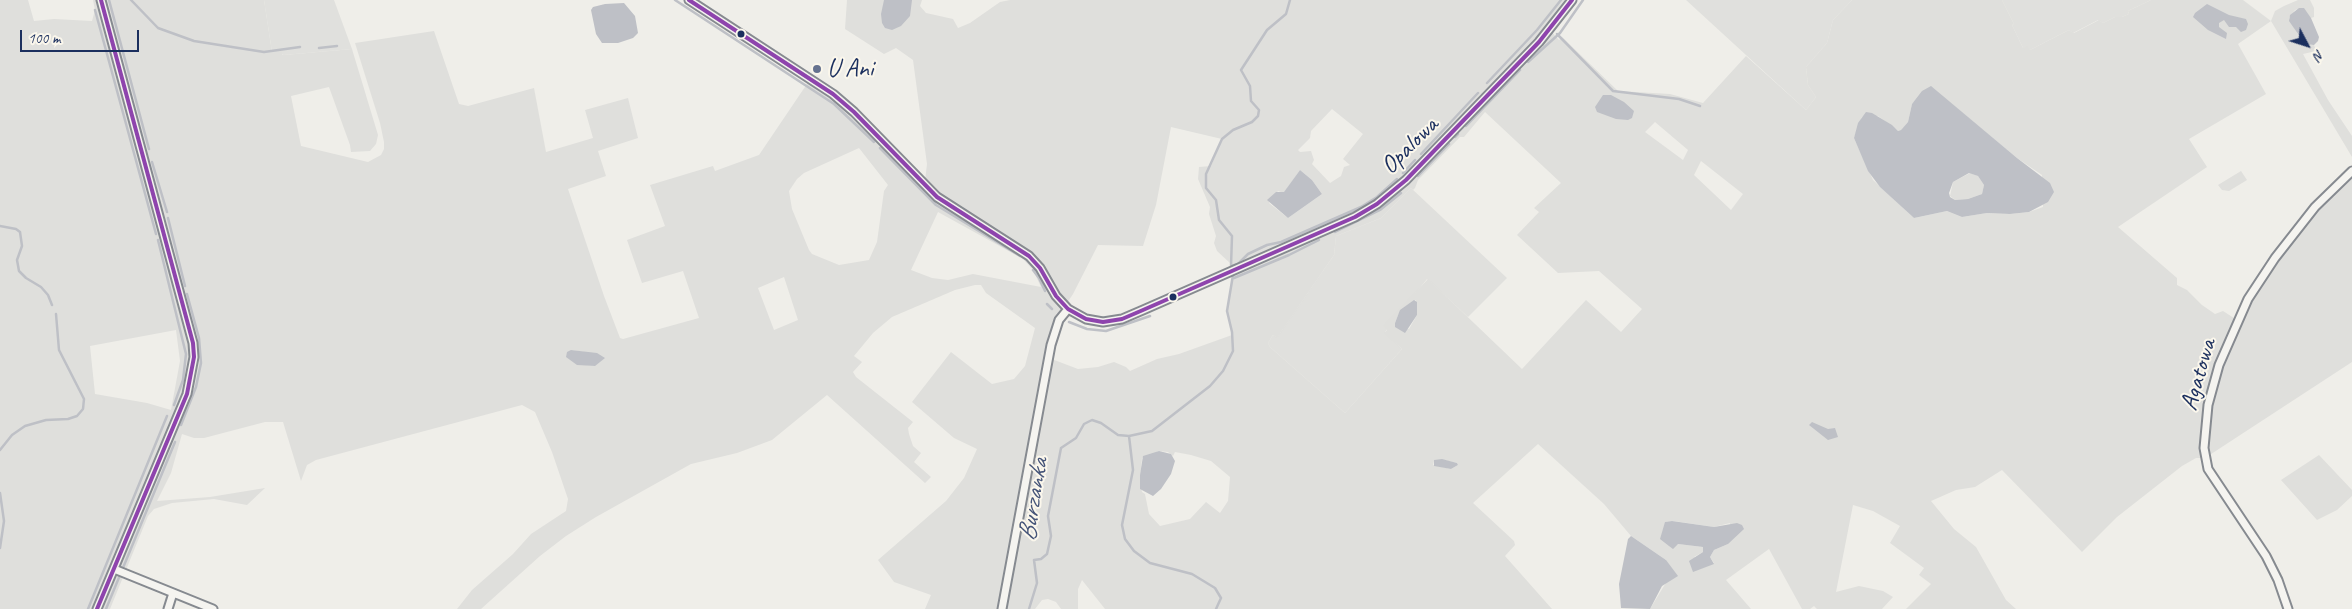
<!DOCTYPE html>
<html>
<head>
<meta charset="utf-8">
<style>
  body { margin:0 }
  #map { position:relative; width:2352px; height:609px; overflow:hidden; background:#efeee9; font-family:Caveat,sans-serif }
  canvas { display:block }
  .north { position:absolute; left:2282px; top:20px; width:50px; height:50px; -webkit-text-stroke:4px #fbf7ec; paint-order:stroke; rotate:130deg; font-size:14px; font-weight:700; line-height:20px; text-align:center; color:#1b2f5e }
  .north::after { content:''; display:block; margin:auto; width:18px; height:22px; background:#1b2f5e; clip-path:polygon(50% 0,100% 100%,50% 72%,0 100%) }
  .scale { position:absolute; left:20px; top:30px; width:119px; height:22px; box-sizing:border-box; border:2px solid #1b2f5e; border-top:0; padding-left:6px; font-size:15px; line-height:18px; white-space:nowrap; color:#1b2f5e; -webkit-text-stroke:4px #fbf7ec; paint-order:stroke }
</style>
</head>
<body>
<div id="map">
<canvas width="2352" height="609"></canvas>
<div class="north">N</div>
<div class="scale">100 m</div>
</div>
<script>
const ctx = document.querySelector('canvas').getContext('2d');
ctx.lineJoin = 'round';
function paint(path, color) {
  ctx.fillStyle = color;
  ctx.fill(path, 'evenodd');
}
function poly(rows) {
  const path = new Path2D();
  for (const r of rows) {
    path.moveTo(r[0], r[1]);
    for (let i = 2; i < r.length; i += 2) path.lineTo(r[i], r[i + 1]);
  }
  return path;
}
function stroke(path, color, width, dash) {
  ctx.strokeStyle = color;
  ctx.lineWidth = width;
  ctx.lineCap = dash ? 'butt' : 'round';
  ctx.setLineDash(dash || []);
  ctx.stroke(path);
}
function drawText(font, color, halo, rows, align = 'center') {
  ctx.font = font + ' Caveat,sans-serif';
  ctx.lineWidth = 4;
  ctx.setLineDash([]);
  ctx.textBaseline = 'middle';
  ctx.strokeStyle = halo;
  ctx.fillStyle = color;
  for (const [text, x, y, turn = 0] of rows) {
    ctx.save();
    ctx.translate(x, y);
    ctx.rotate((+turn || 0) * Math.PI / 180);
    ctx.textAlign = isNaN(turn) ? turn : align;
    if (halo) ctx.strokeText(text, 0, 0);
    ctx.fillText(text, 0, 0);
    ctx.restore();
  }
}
const built = poly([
  [264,0,334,0,352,49,284,55,272,52],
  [1686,0,1852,0,1833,20,1827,43,1806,67,1808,85,1816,97,1806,110],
  [2002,0,2151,0,2128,11,2129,14,2122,17,2115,17,2103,23,2098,20,2073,33,2069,30,2030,50,2023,48,2012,25,2014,24],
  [1411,188,1507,278,1468,317,1427,279,1385,332,1402,349,1345,413,1270,347,1268,343,1273,335,1277,337,1334,255,1336,236,1381,218]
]);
const green = poly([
  [0,0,28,0,34,21,54,19,92,21,95,10,93,0,264,0,272,52,282,51,282,55,284,55,352,49,378,135,376,144,370,151,351,152,350,145,329,87,291,96,301,146,368,162,381,155,384,149,384,142,380,123,355,43,434,31,459,104,468,106,534,88,546,152,593,138,585,110,628,98,638,138,598,151,606,176,568,189,604,296,620,338,623,339,699,318,683,271,642,283,627,240,665,226,650,185,713,166,715,171,759,155,811,78,925,181,927,164,913,60,896,48,884,54,845,29,847,0,922,0,920,6,926,13,953,19,958,28,970,23,1000,2,1010,0,1572,0,1550,30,1559,40,1562,37,1618,91,1670,94,1703,103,1746,56,1806,110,1816,97,1808,85,1806,67,1827,43,1833,20,1852,0,2002,0,2014,24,2012,25,2023,48,2028,46,2030,50,2069,30,2074,33,2099,20,2103,23,2115,17,2122,17,2129,14,2128,11,2151,0,2243,0,2271,21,2275,11,2284,6,2298,0,2310,0,2314,8,2314,17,2311,18,2302,8,2295,10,2289,18,2301,40,2305,44,2314,45,2316,51,2303,54,2328,100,2352,136,2352,157,2271,21,2238,44,2266,94,2189,139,2207,167,2118,227,2177,278,2177,285,2187,290,2202,305,2215,314,2223,311,2237,320,2248,299,2315,207,2352,171,2352,362,2205,458,2196,458,2182,466,2117,517,2082,552,2002,470,1975,487,1956,490,1931,501,1954,529,1976,547,2006,600,2016,609,1906,609,1931,584,1919,575,1924,568,1890,543,1900,526,1873,511,1853,505,1836,592,1859,586,1883,591,1893,597,1882,609,1817,609,1814,606,1810,609,1802,609,1769,549,1726,580,1751,609,1650,609,1667,581,1666,560,1631,536,1604,504,1538,444,1473,503,1514,541,1515,545,1505,556,1552,609,1105,609,1082,580,1078,589,1078,609,1061,609,1056,602,1048,599,1042,600,1035,609,925,609,931,595,894,582,878,560,946,501,964,478,977,449,954,438,912,402,951,352,992,384,1014,379,1025,366,1035,328,986,293,981,285,975,285,955,290,892,317,873,333,854,356,862,362,853,372,856,377,913,422,908,428,909,434,913,446,921,453,914,462,931,477,925,483,827,395,772,440,737,453,691,464,596,517,566,536,540,556,481,609,457,609,472,590,513,554,531,534,566,511,568,499,552,452,535,412,522,405,316,460,307,465,301,481,283,422,265,422,204,438,194,438,182,434,171,473,157,501,210,497,265,488,247,505,214,499,172,503,154,509,148,516,110,609,0,609],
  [1931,87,2017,158,2042,175,2043,207,2029,212,2010,214,1987,213,1962,217,1947,211,1914,218,1873,180,1854,138,1862,117,1878,116,1898,131,1901,130,1908,122,1912,104],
  [1332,109,1363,134,1343,159,1350,165,1344,167,1341,176,1330,183,1312,164,1314,160,1311,151,1300,152,1298,150,1310,138,1311,131],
  [1485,112,1561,183,1534,208,1539,212,1517,235,1558,273,1599,271,1642,309,1621,332,1586,300,1522,369,1428,279,1383,326,1387,330,1384,333,1402,349,1345,413,1270,347,1268,343,1273,335,1277,338,1334,255,1336,236,1381,218,1411,188,1413,190,1415,188,1418,180,1460,137,1464,137],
  [1655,122,1688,150,1683,160,1645,132],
  [1171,127,1222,139,1211,166,1199,167,1198,179,1210,207,1209,214,1216,236,1214,243,1217,251,1231,264,1233,278,1227,311,1232,335,1179,354,1157,359,1130,371,1126,367,1114,362,1098,367,1078,369,1049,358,1065,306,1073,294,1098,245,1143,246,1156,205],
  [859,148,888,185,884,191,877,242,869,260,839,265,812,254,809,250,792,209,789,191,797,179,804,173],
  [1701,161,1743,194,1731,210,1694,175],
  [1300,170,1312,180,1322,194,1288,218,1269,203,1278,191,1284,193],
  [938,212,1023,259,1033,270,1041,287,973,274,948,280,932,278,911,270],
  [784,277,798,320,774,330,758,288],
  [1416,300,1417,315,1409,329,1395,323,1400,310],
  [176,330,180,361,171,410,147,403,95,394,90,346],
  [571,350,591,353,595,366,586,365],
  [1159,451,1168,452,1173,456,1175,452,1191,455,1211,461,1230,477,1228,501,1220,513,1206,502,1190,519,1160,526,1149,514,1145,494,1142,492,1140,479,1142,458],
  [1444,460,1457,463,1458,465,1451,469,1433,465,1434,461],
  [1673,521,1714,527,1730,523,1728,544,1714,550,1710,557,1714,563,1694,557,1703,552,1703,547,1678,544,1665,522],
  [2241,171,2247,180,2229,191,2222,190,2218,185],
  [1970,173,1978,176,1984,185,1982,194,1968,199,1955,200,1950,196,1953,182],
  [2319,455,2352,490,2352,496,2337,510,2317,520,2281,480]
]);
const water = poly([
  [884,0,912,0,910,16,901,26,892,30,885,28,882,23,881,14],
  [624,3,635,16,638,33,633,38,618,43,602,43,596,34,591,10,593,7,605,4],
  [2207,4,2229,15,2246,19,2248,24,2246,30,2241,32,2236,27,2229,27,2224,20,2219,23,2219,27,2227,33,2226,39,2208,30,2193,17,2195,13],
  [2299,8,2304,8,2311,18,2319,37,2318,41,2314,45,2305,44,2289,21,2290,15],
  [1931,86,2017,158,2050,183,2054,192,2048,202,2029,212,2010,214,1987,213,1962,217,1947,211,1914,218,1880,187,1868,171,1854,138,1858,123,1866,112,1872,113,1892,125,1898,131,1901,130,1908,122,1912,104,1922,91],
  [1969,173,1978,176,1984,185,1982,194,1968,199,1955,200,1950,197,1949,193,1953,182],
  [1603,95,1611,95,1624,102,1634,111,1632,118,1628,120,1616,119,1597,112,1595,107],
  [1300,170,1312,180,1322,194,1288,218,1267,200,1276,192,1284,192],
  [1414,300,1417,302,1417,315,1405,333,1395,327,1395,323,1400,310],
  [571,350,597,353,605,358,595,366,577,365,566,357,567,352],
  [1812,422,1828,429,1835,428,1838,437,1828,440,1809,425],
  [1159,451,1171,454,1175,461,1171,474,1161,489,1153,496,1140,489,1140,475,1143,456],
  [1442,459,1457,463,1458,465,1451,469,1434,466,1434,460],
  [1672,521,1714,527,1737,523,1742,525,1744,529,1728,544,1714,550,1710,557,1714,564,1693,572,1689,561,1703,552,1703,547,1678,544,1673,549,1669,546,1660,539,1665,522],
  [1631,536,1666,560,1678,576,1662,586,1650,609,1621,608,1619,584,1628,539]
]);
const stream = poly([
  [109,0,149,149],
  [131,0,158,28,194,41,264,52,300,47],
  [675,0,834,104,874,142],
  [1290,0,1286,14,1267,30,1241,70,1250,86,1251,101,1259,110,1258,116,1252,122,1233,130,1222,139,1206,174,1206,188,1216,200,1219,220,1232,236,1231,266,1238,264,1248,254,1267,245,1281,242,1361,207,1377,197,1397,179],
  [95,10,156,234],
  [1557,34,1613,91,1679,99,1700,106],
  [319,48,337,46],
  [1528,62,1560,33,1583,0],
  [1487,83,1537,30,1561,0],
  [1466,126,1520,70],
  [1455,137,1458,134],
  [880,148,936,205,1020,256],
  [1421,154,1478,93],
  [152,162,167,212],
  [1403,173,1415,160],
  [1418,176,1449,144],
  [168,218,185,286],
  [0,226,16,229,20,232,22,246,17,260,19,271,26,278,41,287,48,295,52,305],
  [1335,232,1380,210,1401,193],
  [158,240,186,354,183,380,174,405],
  [1033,270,1039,278,1045,291],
  [1234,278,1289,255,1319,240],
  [1047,304,1052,309],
  [1069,322,1087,329,1106,331,1150,316],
  [181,425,196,387,201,363,199,338,187,294],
  [1129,436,1133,470,1122,525,1125,539,1134,551,1150,563,1192,574,1215,588,1221,598,1216,609],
  [0,450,12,435,25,426,46,420,68,419,77,416,83,409,84,399,59,350,56,314],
  [0,493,4,521,0,548],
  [88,609,167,416],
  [106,609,175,442],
  [1029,609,1037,583,1034,560,1041,559,1047,554,1051,536,1048,516,1061,448,1076,438,1084,424,1092,420,1101,423,1118,435,1129,436,1152,431,1210,386,1223,371,1233,351,1232,332,1227,311,1233,275]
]);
const minor = poly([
  [689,0,833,94,854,112,937,197,1029,256,1040,268,1056,296,1068,309,1086,319,1103,322,1122,319,1143,310,1355,217,1377,204,1406,180,1539,42,1572,0],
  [114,569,213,609],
  [97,609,187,394,194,357,193,343,101,0],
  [168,609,173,593],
  [1002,609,1051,345,1059,320,1068,309],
  [2288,609,2278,580,2266,556,2208,469,2204,448,2208,405,2219,365,2248,299,2275,258,2315,207,2352,171]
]);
const bus1 = poly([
  [689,0,833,94,854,112,937,197,1029,256,1040,268,1056,296,1068,309,1086,319,1103,322,1122,319,1143,310,1355,217,1377,204,1406,180,1539,42,1572,0],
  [97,609,187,394,194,357,193,343,101,0]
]);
const markers = [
  [741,34,4.5,"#1b2f5e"],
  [817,69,5,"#65728f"],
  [1173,297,4.5,"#1b2f5e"]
];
const poiNames = [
  ["U Ani",827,69]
];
const streetNames = [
  ["Opalowa",1410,146,-45],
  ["Agatowa",2199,375,-74]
];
const waterNames = [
  ["Burzanka",1034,500,-81]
];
paint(built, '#e0e0dd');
paint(green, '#dfdfdc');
paint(water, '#bec0c6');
stroke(stream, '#bec0c6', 2.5);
stroke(minor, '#868a90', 11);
stroke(minor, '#f5f4f0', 7);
stroke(bus1, '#8e44ad', 4);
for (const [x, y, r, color] of markers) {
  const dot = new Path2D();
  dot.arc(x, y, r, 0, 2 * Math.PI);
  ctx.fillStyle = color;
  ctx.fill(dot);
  stroke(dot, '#fbf7ec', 2);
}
drawText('25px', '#1b2f5e', '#fbf7ec', poiNames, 'left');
drawText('25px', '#1b2f5e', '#fbf7ec', streetNames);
drawText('italic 26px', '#465579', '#fbf7ec', waterNames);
</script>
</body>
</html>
